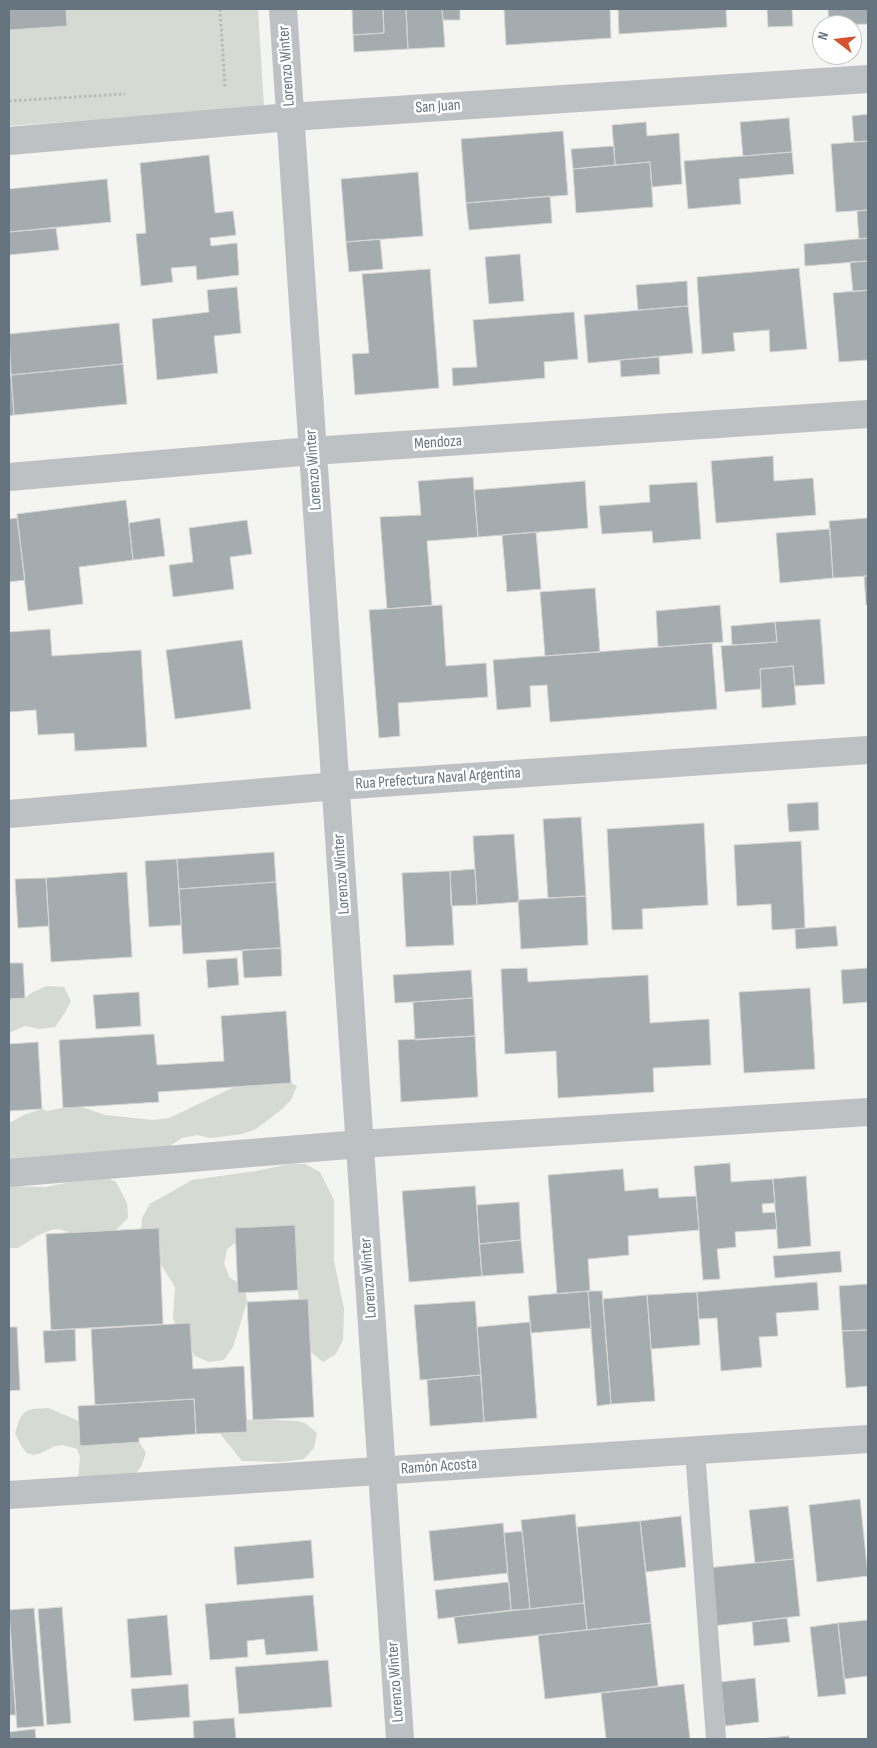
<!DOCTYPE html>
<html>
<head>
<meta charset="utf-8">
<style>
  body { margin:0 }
  #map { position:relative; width:877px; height:1748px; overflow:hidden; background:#f4f4f0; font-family:"Sofia Sans Condensed",sans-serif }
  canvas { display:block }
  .frame { position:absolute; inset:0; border:10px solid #65747f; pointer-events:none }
  .north { position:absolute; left:812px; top:15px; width:50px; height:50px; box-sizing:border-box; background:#fff; border:1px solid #c1c7cc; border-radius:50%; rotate:286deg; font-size:14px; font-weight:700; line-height:20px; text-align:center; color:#65747f }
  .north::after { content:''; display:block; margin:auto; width:18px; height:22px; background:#d6512e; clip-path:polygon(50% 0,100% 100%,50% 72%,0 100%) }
</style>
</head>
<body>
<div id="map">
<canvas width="877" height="1748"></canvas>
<div class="frame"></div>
<div class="north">N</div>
</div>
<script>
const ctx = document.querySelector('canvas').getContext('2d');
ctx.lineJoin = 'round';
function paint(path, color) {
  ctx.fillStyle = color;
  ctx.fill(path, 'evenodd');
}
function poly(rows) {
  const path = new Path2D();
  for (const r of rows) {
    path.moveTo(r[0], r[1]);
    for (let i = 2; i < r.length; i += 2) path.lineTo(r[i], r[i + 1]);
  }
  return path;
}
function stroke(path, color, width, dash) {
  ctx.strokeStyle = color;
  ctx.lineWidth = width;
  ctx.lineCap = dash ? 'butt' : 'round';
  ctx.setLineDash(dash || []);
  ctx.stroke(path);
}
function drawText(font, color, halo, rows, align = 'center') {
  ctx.font = font + ' "Sofia Sans Condensed",sans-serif';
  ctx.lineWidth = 5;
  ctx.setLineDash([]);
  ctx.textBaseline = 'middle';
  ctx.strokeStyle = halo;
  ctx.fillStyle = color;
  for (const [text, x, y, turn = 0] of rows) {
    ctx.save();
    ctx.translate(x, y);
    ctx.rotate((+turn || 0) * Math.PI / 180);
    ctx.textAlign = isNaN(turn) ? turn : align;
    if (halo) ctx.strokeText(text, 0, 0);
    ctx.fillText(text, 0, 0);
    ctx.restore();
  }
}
const green = poly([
  [9,9,258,9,264,107,9,126],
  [47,986,64,987,71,1001,64,1014,55,1027,40,1029,25,1026,9,1033,9,989,25,998,33,992],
  [243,1083,291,1083,297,1086,291,1100,281,1110,256,1129,242,1134,211,1138,197,1135,182,1138,156,1155,9,1183,9,1123,26,1114,42,1109,47,1111,76,1105,105,1115,153,1120,169,1118],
  [289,1164,305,1164,320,1172,334,1200,334,1261,344,1309,343,1340,336,1354,323,1362,311,1352,299,1305,298,1290,290,1278,239,1240,227,1249,224,1264,230,1278,245,1286,247,1302,233,1347,224,1360,209,1362,195,1356,173,1319,175,1287,141,1233,142,1218,150,1204,192,1180,256,1171],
  [102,1179,110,1179,116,1182,127,1203,128,1218,117,1229,103,1237,87,1237,58,1229,51,1230,37,1236,18,1248,9,1248,9,1186,46,1187,70,1182],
  [48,1408,77,1420,82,1427,116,1439,139,1442,146,1453,141,1467,131,1479,77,1491,80,1457,77,1449,63,1445,55,1446,41,1453,34,1455,27,1453,22,1447,15,1433,20,1418,25,1412,32,1409],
  [237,1419,253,1420,257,1419,297,1421,305,1423,317,1433,314,1448,304,1459,281,1462,242,1461,218,1431]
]);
const building = poly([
  [9,9,66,9,67,26,9,30,9,9],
  [352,9,383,9,384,33,353,35,352,9],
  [383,9,406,9,408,49,354,52,353,35,384,33,383,9],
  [406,9,442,9,445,47,408,49,406,9],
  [442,9,460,9,460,20,443,20,442,9],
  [504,9,610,9,611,38,506,45,504,9],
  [618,9,726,9,727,27,619,34,618,9],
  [767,9,792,9,793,26,768,27,767,9],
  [828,9,868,9,868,24,829,25,828,9],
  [868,114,868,141,854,142,852,116,868,114],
  [789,118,792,152,743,156,740,122,789,118],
  [646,122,647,136,679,133,682,184,652,187,650,162,615,165,612,125,646,122],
  [563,131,568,195,466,203,461,139,563,131],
  [868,141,868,210,836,212,831,144,868,141],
  [614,146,615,165,573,169,571,149,614,146],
  [792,152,794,174,739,179,741,204,688,209,684,161,792,152],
  [209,155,215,213,233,211,236,235,210,238,211,246,237,243,239,275,197,280,196,266,171,268,173,282,141,286,136,234,146,233,140,163,209,155],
  [650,162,653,207,576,213,573,169,650,162],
  [418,172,423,236,346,242,341,179,418,172],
  [107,179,111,222,9,232,9,189,107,179],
  [550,196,552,223,469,230,466,203,550,196],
  [868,210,868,238,859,239,857,211,868,210],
  [56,228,59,250,9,255,9,232,56,228],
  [868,238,868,261,805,266,804,244,868,238],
  [380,239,383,269,349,272,346,242,380,239],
  [520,254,524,301,489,304,485,257,520,254],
  [868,261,868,290,853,292,850,262,868,261],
  [799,268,807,349,770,352,769,330,733,333,735,351,702,354,697,277,799,268],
  [430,269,439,388,355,395,352,354,369,353,362,274,430,269],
  [687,281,688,306,638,310,636,285,687,281],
  [237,287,241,333,214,336,218,373,157,380,152,319,209,312,207,290,237,287],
  [868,290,868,360,839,362,833,293,868,290],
  [688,306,693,353,588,363,584,315,688,306],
  [574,312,578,359,544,362,545,378,453,386,452,368,477,367,473,320,574,312],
  [119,323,123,364,11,375,9,334,119,323],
  [659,357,660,374,621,377,620,360,659,357],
  [123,364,127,404,14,415,11,375,123,364],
  [9,375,11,375,14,415,9,416,9,375],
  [773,456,774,481,813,478,816,515,716,523,711,461,773,456],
  [473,477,478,537,427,541,432,605,387,609,380,517,421,515,418,481,473,477],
  [585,481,588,528,478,537,474,490,585,481],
  [697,482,701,539,653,543,652,531,602,534,599,506,650,502,649,485,697,482],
  [126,500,133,560,79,567,83,604,28,611,17,514,126,500],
  [17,518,25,580,9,582,9,519,17,518],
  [160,518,165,556,133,560,129,523,160,518],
  [868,518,868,576,833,578,829,521,868,518],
  [247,520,252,554,230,557,234,589,173,597,169,565,193,562,189,528,247,520],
  [830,529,833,578,780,583,776,533,830,529],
  [536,532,541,589,507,592,502,535,536,532],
  [864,576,868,576,868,605,866,605,864,576],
  [595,588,600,652,545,656,540,592,595,588],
  [442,605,446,666,486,663,488,697,398,703,400,736,379,738,369,610,442,605],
  [720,605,723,642,658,647,656,611,720,605],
  [820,619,825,684,795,686,793,666,760,669,761,689,725,692,721,646,777,642,775,622,820,619],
  [775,622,777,642,732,645,731,626,775,622],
  [50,629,52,656,141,650,147,747,75,751,74,733,38,735,36,710,9,712,9,632,50,629],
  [242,640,251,709,175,719,166,650,242,640],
  [712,643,717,709,550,722,547,685,530,686,531,707,497,710,493,660,712,643],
  [793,666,796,705,762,708,760,669,793,666],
  [818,802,819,830,789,832,787,804,818,802],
  [581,817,586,896,548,898,543,819,581,817],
  [704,823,708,905,642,909,643,929,612,930,607,829,704,823],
  [514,834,519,902,477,905,473,836,514,834],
  [801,841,805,928,772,930,771,904,737,906,734,845,801,841],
  [274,852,276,882,179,889,177,859,274,852],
  [177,859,181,925,149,927,145,861,177,859],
  [475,869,477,905,451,906,450,871,475,869],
  [450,871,454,945,406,947,402,873,450,871],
  [127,872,132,957,51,962,46,878,127,872],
  [46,878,49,926,18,928,15,879,46,878],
  [276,882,281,948,183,954,179,889,276,882],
  [586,896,588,945,521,949,518,900,586,896],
  [836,926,838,946,796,949,795,929,836,926],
  [281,948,282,976,244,978,242,950,281,948],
  [237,958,239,985,208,988,206,960,237,958],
  [9,963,23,963,25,998,9,999,9,963],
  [527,968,528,982,648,975,650,1023,709,1019,711,1065,653,1068,654,1092,558,1098,556,1051,505,1054,501,969,527,968],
  [868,968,868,1002,843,1004,841,970,868,968],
  [471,970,473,998,395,1003,393,975,471,970],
  [810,988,815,1069,744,1073,739,992,810,988],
  [139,992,141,1026,96,1029,93,995,139,992],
  [473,998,475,1036,415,1040,413,1002,473,998],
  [286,1011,291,1083,158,1092,159,1102,63,1108,59,1040,154,1034,157,1065,224,1061,221,1016,286,1011],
  [475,1036,478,1097,401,1102,398,1040,475,1036],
  [38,1042,42,1109,9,1111,9,1044,38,1042],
  [730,1163,731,1182,773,1179,775,1203,762,1204,763,1213,775,1212,777,1229,735,1232,736,1247,717,1249,720,1279,703,1280,694,1166,730,1163],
  [623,1169,625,1191,658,1188,659,1198,696,1196,699,1230,628,1236,629,1255,588,1259,590,1291,557,1294,548,1175,623,1169],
  [806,1176,811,1246,778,1249,773,1179,806,1176],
  [475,1186,482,1276,409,1282,402,1191,475,1186],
  [519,1202,521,1240,479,1244,477,1205,519,1202],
  [295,1225,298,1290,238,1293,235,1228,295,1225],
  [159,1228,163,1324,51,1330,46,1234,159,1228],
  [521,1240,524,1273,482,1276,479,1244,521,1240],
  [840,1251,842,1272,775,1278,773,1256,840,1251],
  [817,1282,819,1310,776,1313,778,1336,759,1337,762,1367,721,1371,717,1318,699,1319,697,1292,817,1282],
  [868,1284,868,1330,842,1331,839,1286,868,1284],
  [588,1291,602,1291,611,1404,597,1406,588,1291],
  [588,1291,591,1328,531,1333,528,1296,588,1291],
  [697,1292,700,1345,651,1349,647,1295,697,1292],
  [647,1295,655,1401,611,1404,603,1299,647,1295],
  [308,1299,314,1417,253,1420,247,1302,308,1299],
  [475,1301,481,1375,420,1380,414,1305,475,1301],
  [530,1322,537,1418,484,1422,477,1327,530,1322],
  [190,1323,193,1369,244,1366,247,1432,196,1434,194,1399,95,1405,91,1329,190,1323],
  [9,1327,17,1327,20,1390,9,1391,9,1327],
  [75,1329,76,1361,45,1363,43,1331,75,1329],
  [868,1330,868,1386,846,1388,842,1331,868,1330],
  [481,1375,484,1422,430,1426,427,1380,481,1375],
  [194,1399,196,1434,139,1438,139,1442,80,1446,78,1406,194,1399],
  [860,1499,868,1576,817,1582,809,1505,860,1499],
  [788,1506,794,1559,755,1563,749,1510,788,1506],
  [575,1514,584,1603,530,1609,521,1520,575,1514],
  [681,1516,686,1567,646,1572,640,1521,681,1516],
  [640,1521,651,1623,587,1630,577,1527,640,1521],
  [503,1523,508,1573,434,1581,429,1531,503,1523],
  [522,1531,530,1609,511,1610,504,1533,522,1531],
  [311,1540,314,1578,237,1585,234,1547,311,1540],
  [794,1559,800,1616,712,1626,706,1568,794,1559],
  [509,1582,511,1610,438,1619,435,1590,509,1582],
  [313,1595,318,1651,266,1655,264,1639,247,1641,248,1657,210,1660,205,1604,313,1595],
  [584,1603,587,1630,458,1644,454,1617,584,1603],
  [62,1607,71,1723,47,1725,38,1609,62,1607],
  [34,1608,44,1726,17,1728,9,1610,34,1608],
  [167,1615,172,1675,131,1678,127,1619,167,1615],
  [787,1618,790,1642,754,1646,752,1622,787,1618],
  [868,1620,868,1676,844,1679,838,1623,868,1620],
  [651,1623,658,1686,545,1699,538,1635,651,1623],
  [838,1623,846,1694,818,1697,810,1627,838,1623],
  [9,1641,10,1641,16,1715,9,1715,9,1641],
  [328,1660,332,1707,239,1714,235,1667,328,1660],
  [755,1678,759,1722,725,1726,721,1682,755,1678],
  [188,1684,190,1717,134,1721,131,1689,188,1684],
  [684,1684,690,1739,606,1739,601,1693,684,1684],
  [234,1718,236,1739,194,1739,193,1721,234,1718],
  [35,1729,36,1739,9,1739,9,1732,35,1729],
  [789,1736,789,1739,759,1739,789,1736]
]);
const path = poly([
  [220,9,225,88],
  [9,101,125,94]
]);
const service = poly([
  [695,1450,716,1739]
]);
const minor = poly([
  [283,9,400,1739],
  [9,141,290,117,868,79],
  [9,477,312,451,868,414],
  [9,814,336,786,868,750],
  [9,1173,360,1144,868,1112],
  [9,1495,868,1439]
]);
const streetNames = [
  ["Lorenzo Winter",287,66,-94],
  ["San Juan",438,107,-4],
  ["Mendoza",438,443,-4],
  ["Lorenzo Winter",314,470,-94],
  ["Rua Prefectura Naval Argentina",438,779,-4],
  ["Lorenzo Winter",342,874,-94],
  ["Lorenzo Winter",369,1278,-94],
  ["Ramón Acosta",439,1467,-4],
  ["Lorenzo Winter",396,1682,-94]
];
paint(green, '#d5dad2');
paint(building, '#a4acb0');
stroke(building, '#d5d5d3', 1);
stroke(path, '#b7babc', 3, [2.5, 2.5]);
stroke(service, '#bdc1c4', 20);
stroke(minor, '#bdc1c4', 28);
drawText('16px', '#65747f', '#fff', streetNames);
</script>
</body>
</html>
